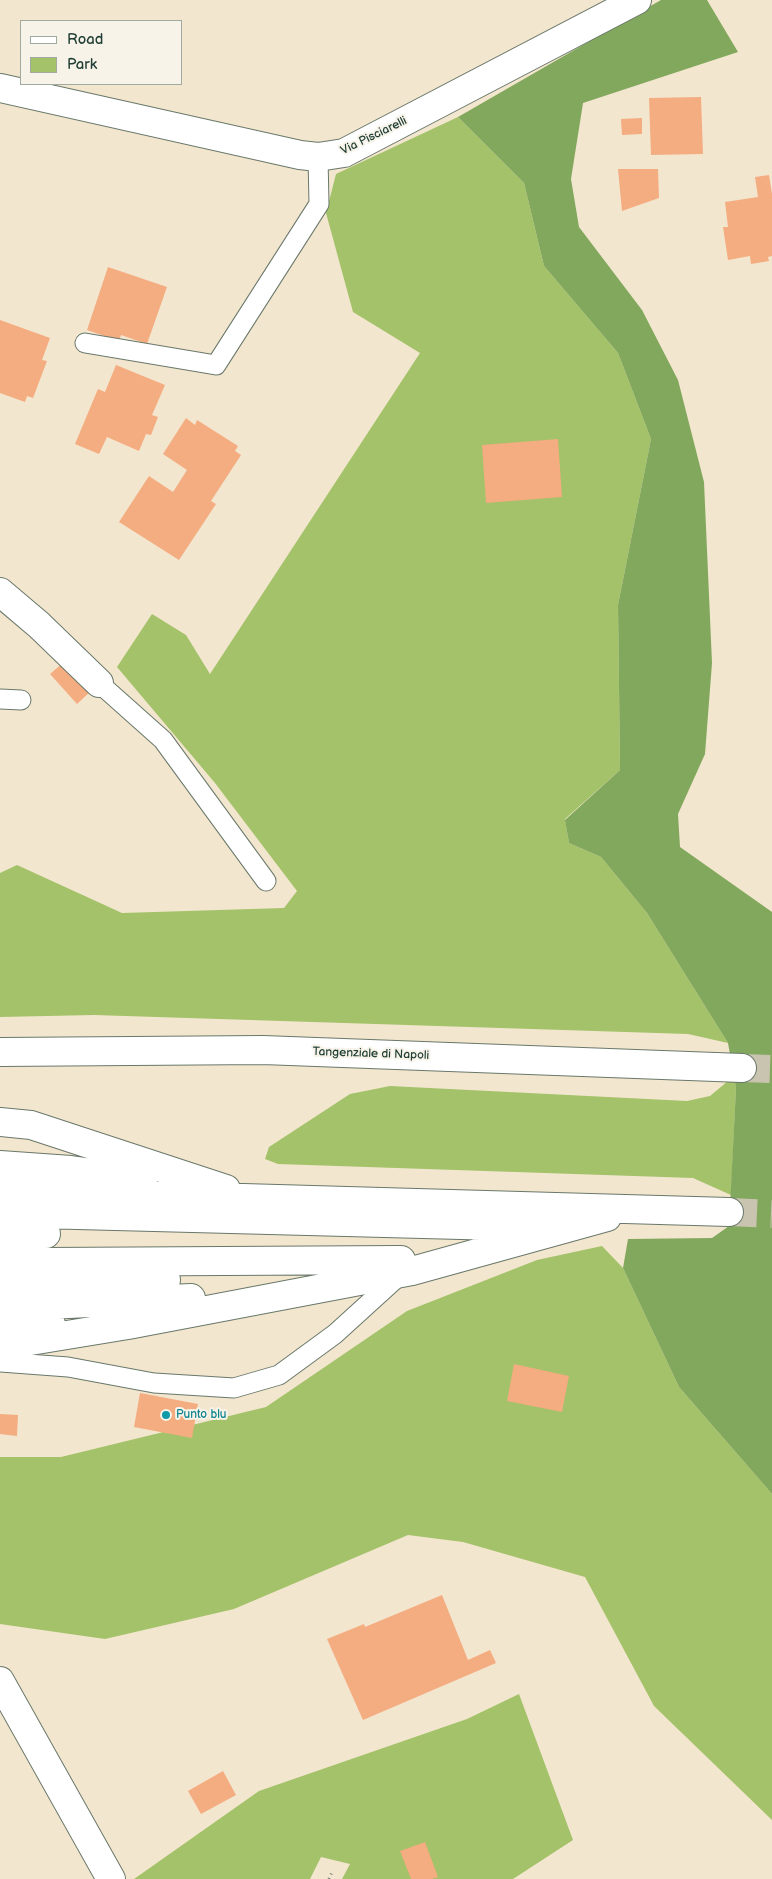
<!DOCTYPE html>
<html>
<head>
<meta charset="utf-8">
<style>
  body { margin:0 }
  #map { position:relative; width:772px; height:1879px; overflow:hidden; background:#f3e6ce; font-family:"Balsamiq Sans",sans-serif }
  canvas { display:block }
  .legend { position:absolute; left:20px; top:20px; width:162px; height:65px; box-sizing:border-box; background:#f7f3e8; border:1px solid #a1aaa0; margin:0; padding:6px 9px; list-style:none; font-size:15px; color:#1f3d34 }
  .legend li { display:flex; align-items:center; gap:10px; height:25px }
  .legend b { width:25px; border:1px solid #a1aaa0 }
</style>
</head>
<body>
<div id="map">
<canvas width="772" height="1879"></canvas>
<ul class="legend">
<li><b style="height:6px;background:#fff"></b>Road</li>
<li><b style="height:14px;background:#a3c269"></b>Park</li>
</ul>
</div>
<script>
const ctx = document.querySelector('canvas').getContext('2d');
ctx.lineJoin = 'round';
function paint(path, color) {
  ctx.fillStyle = color;
  ctx.fill(path, 'evenodd');
}
function poly(rows) {
  const path = new Path2D();
  for (const r of rows) {
    path.moveTo(r[0], r[1]);
    for (let i = 2; i < r.length; i += 2) path.lineTo(r[i], r[i + 1]);
  }
  return path;
}
function stroke(path, color, width, dash) {
  ctx.strokeStyle = color;
  ctx.lineWidth = width;
  ctx.lineCap = dash ? 'butt' : 'round';
  ctx.setLineDash(dash || []);
  ctx.stroke(path);
}
function drawText(font, color, halo, rows, align = 'center') {
  ctx.font = font + ' "Balsamiq Sans",sans-serif';
  ctx.lineWidth = 4;
  ctx.setLineDash([]);
  ctx.textBaseline = 'middle';
  ctx.strokeStyle = halo;
  ctx.fillStyle = color;
  for (const [text, x, y, turn = 0] of rows) {
    ctx.save();
    ctx.translate(x, y);
    ctx.rotate((+turn || 0) * Math.PI / 180);
    ctx.textAlign = isNaN(turn) ? turn : align;
    if (halo) ctx.strokeText(text, 0, 0);
    ctx.fillText(text, 0, 0);
    ctx.restore();
  }
}
const green = poly([
  [458,117,524,183,544,266,618,353,651,439,618,605,620,770,565,819,569,843,601,857,647,913,728,1043,688,1034,94,1015,0,1017,0,873,17,865,122,913,284,908,297,891,215,783,117,667,152,614,186,635,210,674,420,353,353,312,326,213,336,174],
  [734,1076,736,1088,731,1195,693,1178,278,1164,265,1159,269,1147,350,1094,390,1086,687,1101,710,1096],
  [602,1246,623,1268,679,1387,772,1494,772,1820,654,1706,585,1577,463,1542,408,1535,234,1609,105,1639,0,1624,0,1457,61,1457,266,1407,407,1311,537,1260],
  [519,1694,573,1840,513,1879,342,1879,350,1864,321,1857,310,1879,134,1879,259,1791,467,1719]
]);
const forest = poly([
  [661,0,707,0,738,52,583,103,571,179,579,227,642,310,678,380,704,482,712,663,705,754,678,814,680,847,772,912,772,1494,679,1387,623,1268,628,1239,712,1238,729,1226,736,1088,728,1043,647,913,601,857,569,843,565,820,620,770,618,605,651,439,618,353,544,266,524,183,458,117]
]);
const building = poly([
  [701,97,703,154,651,155,649,98],
  [642,118,642,134,622,135,621,119],
  [618,169,658,169,659,198,622,211],
  [769,175,772,194,772,256,768,257,769,261,751,264,750,256,728,260,723,227,728,227,725,202,758,197,755,177],
  [108,267,167,287,147,344,121,335,119,341,87,330],
  [0,320,50,338,42,360,47,361,33,398,27,396,25,402,0,393],
  [116,365,165,385,152,415,158,417,151,435,146,434,139,451,107,437,99,454,75,444,98,389,105,392],
  [186,418,195,425,197,420,238,446,235,451,241,455,211,501,216,504,179,560,119,522,149,476,173,492,187,470,163,454],
  [558,439,562,497,486,503,482,445],
  [64,662,91,691,77,704,50,674],
  [514,1364,569,1376,562,1412,507,1401],
  [140,1393,198,1404,192,1438,134,1427],
  [0,1414,18,1415,17,1436,0,1434],
  [442,1595,468,1660,490,1650,496,1663,363,1720,327,1639,364,1624,365,1627],
  [223,1771,236,1795,201,1814,188,1791],
  [425,1842,438,1877,432,1879,411,1879,400,1851]
]);
const motorwayTunnel = poly([
  [742,1068,772,1069],
  [729,1212,772,1214]
]);
const path = poly([
  [329,1879,333,1870]
]);
const service = poly([
  [85,343,216,365,319,204,318,157],
  [99,683,163,740,266,881],
  [0,699,21,700],
  [0,1362,68,1367,154,1383,234,1388,279,1375,335,1334,401,1274]
]);
const minor = poly([
  [0,88,300,155,318,157,344,153,637,0],
  [0,592,39,625,99,683],
  [0,1681,111,1879]
]);
const motorway = poly([
  [0,1052,263,1050,742,1068],
  [0,1122,31,1125,226,1189],
  [0,1165,71,1170,143,1180],
  [0,1191,729,1212],
  [0,1213,538,1227],
  [0,1233,46,1234],
  [0,1260,46,1262,401,1260],
  [0,1281,166,1280],
  [0,1305,48,1305,191,1298],
  [0,1325,51,1324],
  [0,1346,128,1325,412,1271,607,1217]
]);
const markers = [
  [166,1415,5,"#0f9aa8"]
];
const streetNames = [
  ["Via Pisciarelli",374,136,-26],
  ["Tangenziale di Napoli",371,1054,2]
];
const cultureNames = [
  ["Punto blu",176,1415]
];
paint(green, '#a3c269');
paint(forest, '#82a85d');
paint(building, '#f4ac81');
stroke(motorwayTunnel, '#c9c4af', 28, [28, 14]);
stroke(service, '#69786a', 21);
stroke(minor, '#69786a', 30);
stroke(motorway, '#69786a', 30);
stroke(path, '#69786a', 3, [1, 4]);
stroke(service, '#fff', 19);
stroke(minor, '#fff', 28);
stroke(motorway, '#fff', 28);
for (const [x, y, r, color] of markers) {
  const dot = new Path2D();
  dot.arc(x, y, r, 0, 2 * Math.PI);
  ctx.fillStyle = color;
  ctx.fill(dot);
  stroke(dot, '#f7f3e8', 2);
}
drawText('12px', '#1f3d34', '#f7f3e8', streetNames);
drawText('12px', '#0d838f', '#f7f3e8', cultureNames, 'left');
</script>
</body>
</html>
